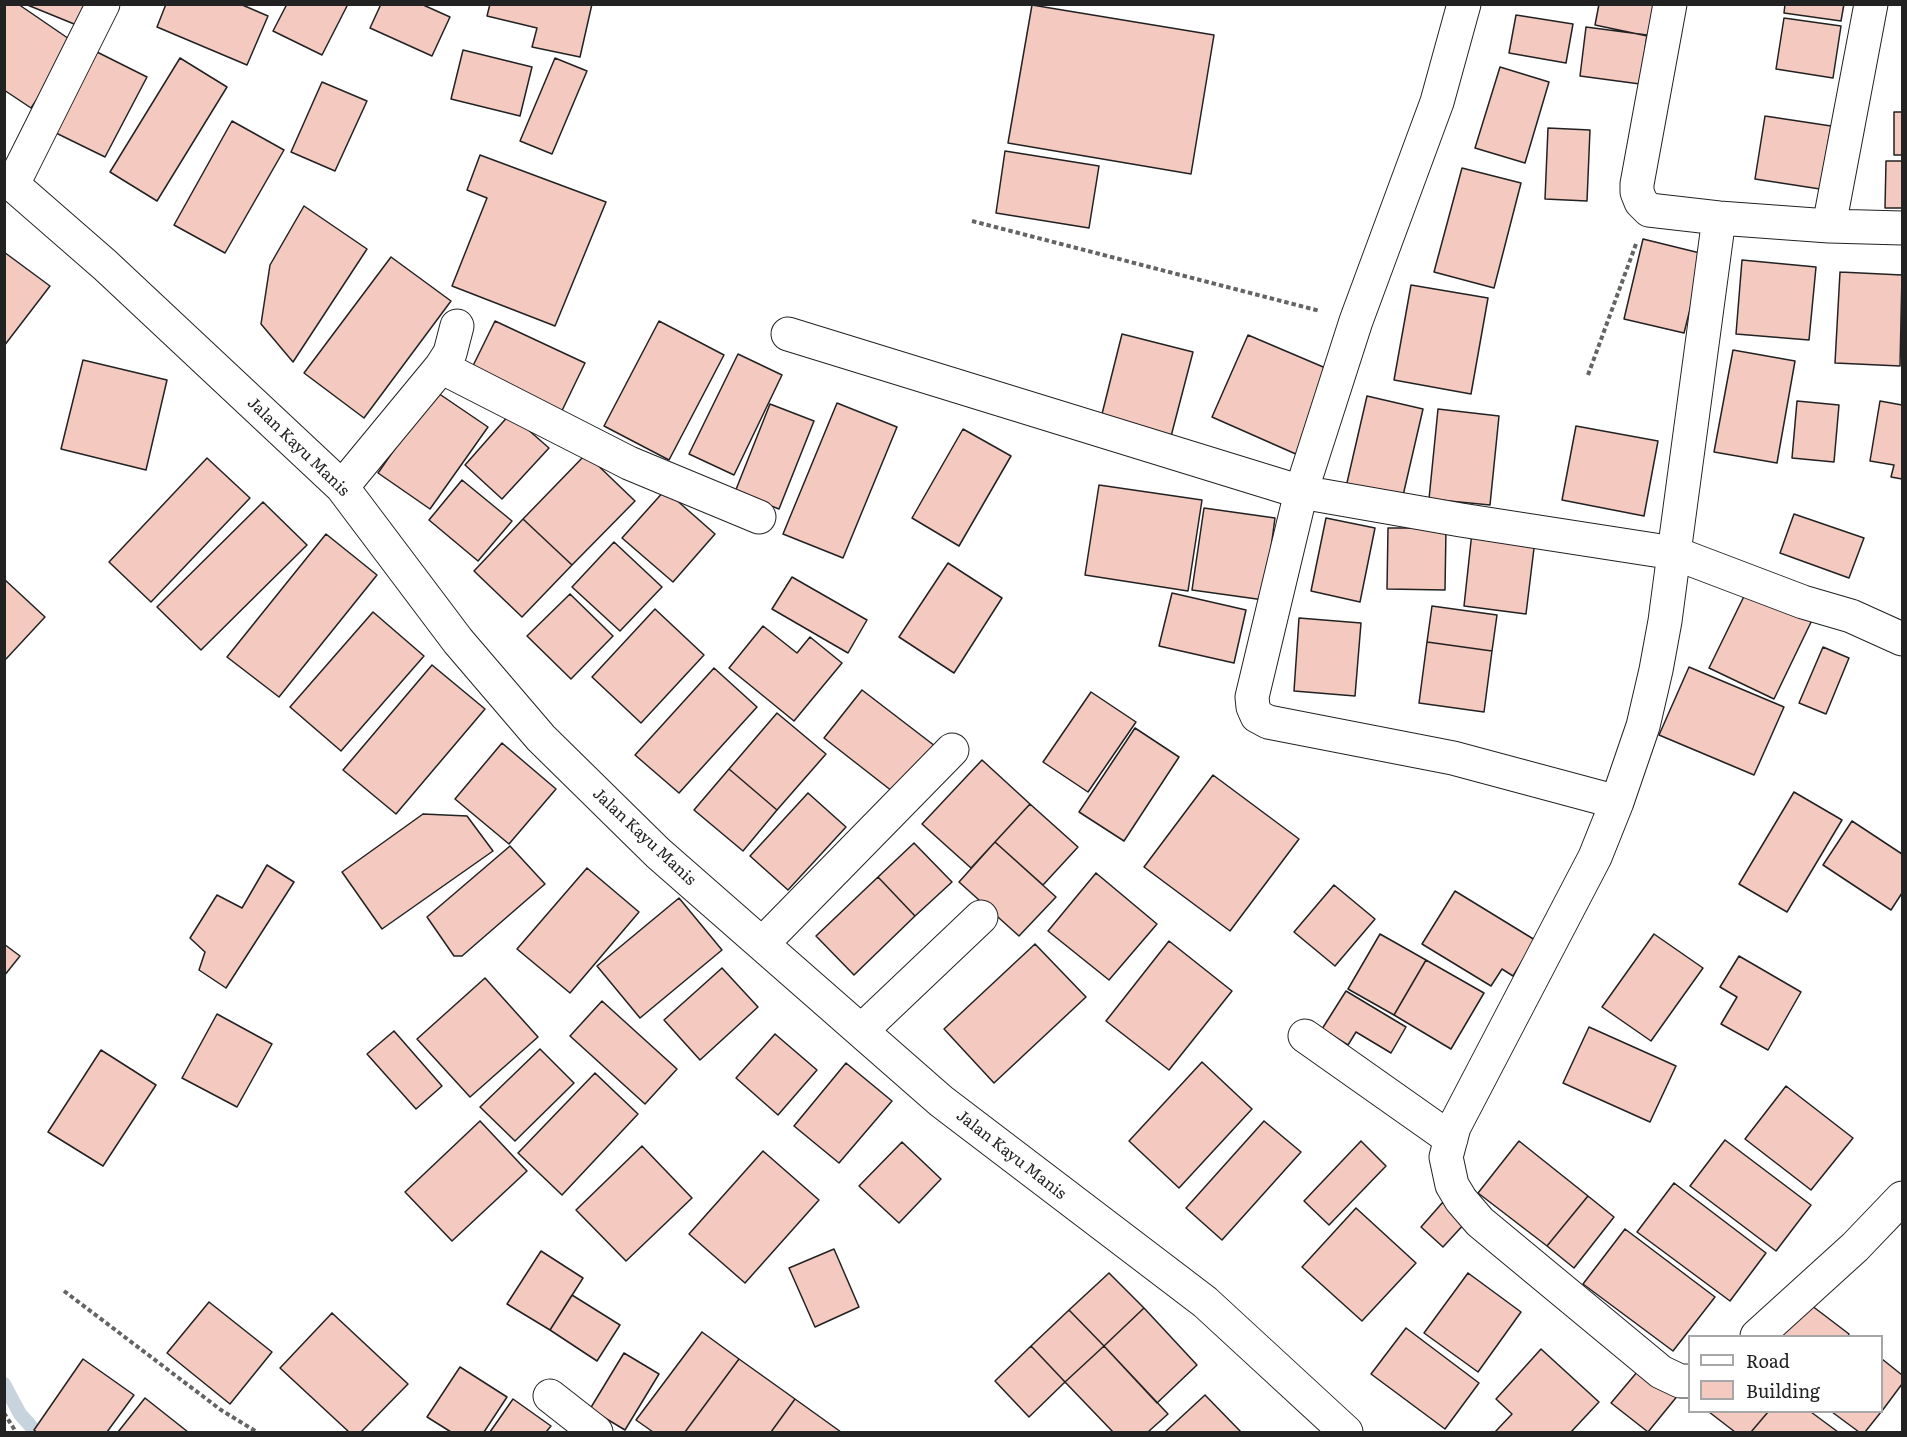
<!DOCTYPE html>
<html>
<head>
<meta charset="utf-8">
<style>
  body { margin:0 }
  #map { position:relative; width:1907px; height:1437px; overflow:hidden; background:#fff; font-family:Literata,serif }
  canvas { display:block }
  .frame { position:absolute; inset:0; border:6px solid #222; pointer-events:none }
  .legend { position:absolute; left:1688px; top:1335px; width:195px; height:78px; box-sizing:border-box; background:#fff; border:2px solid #a7a7a7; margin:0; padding:8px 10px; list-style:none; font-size:18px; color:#222 }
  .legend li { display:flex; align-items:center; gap:12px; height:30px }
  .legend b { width:30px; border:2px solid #a7a7a7 }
</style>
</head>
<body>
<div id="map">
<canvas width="1907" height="1437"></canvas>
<div class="frame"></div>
<ul class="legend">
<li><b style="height:8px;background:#fff"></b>Road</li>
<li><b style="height:16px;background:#f3c9c0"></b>Building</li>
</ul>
</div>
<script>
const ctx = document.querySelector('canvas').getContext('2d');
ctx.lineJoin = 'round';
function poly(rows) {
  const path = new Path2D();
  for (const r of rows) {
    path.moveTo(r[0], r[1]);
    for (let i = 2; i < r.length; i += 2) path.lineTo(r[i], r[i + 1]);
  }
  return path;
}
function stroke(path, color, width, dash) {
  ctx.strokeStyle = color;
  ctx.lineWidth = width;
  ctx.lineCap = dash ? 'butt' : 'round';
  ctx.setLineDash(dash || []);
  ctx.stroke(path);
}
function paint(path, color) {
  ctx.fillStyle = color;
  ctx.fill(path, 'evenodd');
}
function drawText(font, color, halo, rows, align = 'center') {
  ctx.font = font + ' Literata,serif';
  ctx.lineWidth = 4.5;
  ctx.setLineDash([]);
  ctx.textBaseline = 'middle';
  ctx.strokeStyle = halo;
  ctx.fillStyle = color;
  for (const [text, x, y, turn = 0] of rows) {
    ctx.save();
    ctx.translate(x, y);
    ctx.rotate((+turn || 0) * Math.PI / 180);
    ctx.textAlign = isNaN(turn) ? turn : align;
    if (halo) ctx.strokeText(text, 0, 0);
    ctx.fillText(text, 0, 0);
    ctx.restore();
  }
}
const stream = poly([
  [4,1384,20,1414,36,1432]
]);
const building = poly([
  [4,4,18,4,75,43,31,108,4,90,4,4],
  [25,4,88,4,79,26,25,4],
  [166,4,240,4,268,16,247,65,157,27,166,4],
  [287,4,348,4,322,55,273,31,287,4],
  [381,4,421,4,450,17,432,56,370,28,381,4],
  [490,4,592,4,580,57,532,47,537,28,487,16,490,4],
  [1599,4,1658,4,1652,37,1595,25,1599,4],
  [1785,4,1844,4,1841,21,1784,13,1785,4],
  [1032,5,1214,35,1191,174,1008,143,1032,5],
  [1516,15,1573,24,1566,63,1509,53,1516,15],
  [1784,18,1841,26,1833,78,1776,69,1784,18],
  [1586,27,1647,35,1640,84,1580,76,1586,27],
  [463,50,532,67,520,116,451,99,463,50],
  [97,52,147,77,105,157,56,133,97,52],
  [180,58,227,87,157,201,110,172,180,58],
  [555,58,587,71,552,154,520,141,555,58],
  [1500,67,1549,82,1525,163,1475,148,1500,67],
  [322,82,367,101,335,171,291,152,322,82],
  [1894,112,1902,112,1902,155,1894,155,1894,112],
  [1765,116,1831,126,1820,189,1755,179,1765,116],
  [232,121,284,150,225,253,174,225,232,121],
  [1548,128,1590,130,1587,201,1545,199,1548,128],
  [1005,151,1099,166,1089,228,996,213,1005,151],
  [480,155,606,202,555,326,452,286,487,198,467,190,480,155],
  [1886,161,1902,161,1902,208,1885,208,1886,161],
  [1462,168,1521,183,1494,288,1434,272,1462,168],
  [304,206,367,249,293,362,261,324,270,265,304,206],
  [1643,239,1704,254,1684,333,1624,319,1643,239],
  [4,252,50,286,4,346,4,252],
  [391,257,451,301,364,418,304,373,391,257],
  [1742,260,1816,267,1809,340,1736,334,1742,260],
  [1840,272,1902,275,1900,366,1835,363,1840,272],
  [1411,285,1488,298,1471,394,1394,380,1411,285],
  [495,321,585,363,557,421,467,378,495,321],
  [659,321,724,355,669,460,604,426,659,321],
  [1122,334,1193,352,1169,444,1099,426,1122,334],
  [1248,335,1335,372,1298,455,1212,417,1248,335],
  [1733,350,1795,361,1777,463,1714,452,1733,350],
  [738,354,782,375,734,475,689,454,738,354],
  [83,360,167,380,146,470,61,449,83,360],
  [435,391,488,427,430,509,378,473,435,391],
  [1367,396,1423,409,1402,500,1346,487,1367,396],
  [1797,401,1839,405,1834,462,1792,458,1797,401],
  [1880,401,1902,405,1902,479,1891,477,1894,465,1870,461,1880,401],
  [837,403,897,427,843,558,783,534,837,403],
  [770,404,814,421,779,509,735,492,770,404],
  [1438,409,1499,416,1490,505,1429,499,1438,409],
  [510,414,549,448,502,499,465,465,510,414],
  [1576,426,1658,441,1644,516,1562,500,1576,426],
  [963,429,1011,456,959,546,912,518,963,429],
  [586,454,635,501,572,565,523,519,586,454],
  [207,458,250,498,151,602,109,562,207,458],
  [462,480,512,521,478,561,429,520,462,480],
  [1099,485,1202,500,1188,591,1085,575,1099,485],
  [665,490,715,534,673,582,622,538,665,490],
  [263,502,307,545,201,650,157,607,263,502],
  [1204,508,1275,518,1264,600,1192,590,1204,508],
  [1794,514,1864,538,1849,578,1780,553,1794,514],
  [1326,518,1375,528,1360,602,1311,591,1326,518],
  [523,519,572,565,522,617,474,571,523,519],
  [1388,528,1446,528,1445,590,1387,589,1388,528],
  [1472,532,1535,540,1526,614,1464,606,1472,532],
  [326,534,377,575,279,697,227,657,326,534],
  [614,542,662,587,620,631,572,587,614,542],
  [948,563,1002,598,954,673,899,637,948,563],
  [792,577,867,620,848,653,772,609,792,577],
  [4,579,45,617,6,659,4,658,4,579],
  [1749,586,1814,616,1774,699,1709,668,1749,586],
  [1172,593,1246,610,1234,663,1159,646,1172,593],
  [570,594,613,636,571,679,527,636,570,594],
  [1432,606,1497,615,1492,651,1427,642,1432,606],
  [655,609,704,655,641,723,592,677,655,609],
  [373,612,424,656,341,751,290,707,373,612],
  [1299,618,1361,623,1355,696,1294,691,1299,618],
  [763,626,797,653,810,637,842,663,794,721,729,668,763,626],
  [1427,642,1492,651,1484,712,1419,703,1427,642],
  [1823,647,1849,658,1826,714,1799,703,1823,647],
  [432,665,485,709,396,814,343,770,432,665],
  [1689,667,1784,707,1754,775,1659,735,1689,667],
  [714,668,757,707,679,793,635,755,714,668],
  [862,690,935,746,897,795,824,738,862,690],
  [1091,692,1136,722,1088,792,1043,762,1091,692],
  [777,713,826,754,777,810,729,769,777,713],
  [1135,728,1179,757,1124,841,1079,812,1135,728],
  [502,743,556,789,509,844,455,799,502,743],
  [982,760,1030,804,971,868,922,824,982,760],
  [729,769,777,810,743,851,694,810,729,769],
  [1213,775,1299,839,1230,931,1144,867,1213,775],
  [1794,792,1842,820,1787,912,1739,884,1794,792],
  [808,793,846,827,788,890,750,856,808,793],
  [1030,804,1078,847,1043,885,995,842,1030,804],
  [423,814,467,816,493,851,382,929,342,872,423,814],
  [1852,821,1902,854,1902,893,1891,910,1823,865,1852,821],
  [995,842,1056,897,1019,936,959,882,995,842],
  [914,843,952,882,915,916,878,877,914,843],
  [510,846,545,884,462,956,454,956,427,917,510,846],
  [267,865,294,882,226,988,199,970,205,952,190,938,217,895,242,908,267,865],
  [587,868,639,912,570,993,517,949,587,868],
  [1096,873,1157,924,1109,980,1048,931,1096,873],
  [878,877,915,916,854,975,816,936,878,877],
  [1334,885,1375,919,1335,966,1294,932,1334,885],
  [1455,891,1535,940,1513,976,1502,969,1491,986,1422,944,1455,891],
  [679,898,722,950,640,1018,597,966,679,898],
  [1380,934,1426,960,1394,1015,1348,989,1380,934],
  [1654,934,1703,968,1651,1041,1602,1007,1654,934],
  [1169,941,1232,991,1169,1070,1106,1021,1169,941],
  [4,944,20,956,4,976,4,944],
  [1035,944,1086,997,994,1083,944,1029,1035,944],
  [1739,956,1801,992,1768,1050,1721,1024,1737,997,1720,987,1739,956],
  [1426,960,1484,993,1451,1049,1394,1015,1426,960],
  [722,968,758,1007,700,1060,664,1020,722,968],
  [485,978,538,1037,470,1097,417,1039,485,978],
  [1346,991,1406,1027,1391,1053,1356,1032,1348,1045,1322,1029,1346,991],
  [602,1001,677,1069,645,1104,570,1036,602,1001],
  [217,1014,272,1044,237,1107,182,1078,217,1014],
  [1589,1027,1676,1066,1650,1122,1563,1083,1589,1027],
  [394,1031,442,1086,416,1109,367,1054,394,1031],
  [775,1034,817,1070,778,1115,736,1078,775,1034],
  [540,1049,574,1083,515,1141,480,1107,540,1049],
  [101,1050,156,1085,103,1166,48,1132,101,1050],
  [1202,1062,1252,1109,1179,1188,1129,1141,1202,1062],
  [846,1063,892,1101,839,1163,794,1126,846,1063],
  [595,1073,638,1114,562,1195,518,1153,595,1073],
  [1786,1086,1853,1138,1811,1190,1745,1139,1786,1086],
  [480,1121,527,1171,452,1241,405,1192,480,1121],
  [1264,1121,1301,1152,1222,1240,1186,1208,1264,1121],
  [1725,1140,1811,1205,1776,1251,1690,1186,1725,1140],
  [1361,1141,1386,1166,1329,1225,1304,1201,1361,1141],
  [1519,1141,1588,1196,1547,1246,1478,1193,1519,1141],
  [902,1142,941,1179,899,1223,859,1186,902,1142],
  [642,1146,692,1198,626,1261,576,1210,642,1146],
  [763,1151,819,1200,745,1283,689,1234,763,1151],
  [1674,1183,1766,1253,1730,1301,1637,1232,1674,1183],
  [1588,1196,1614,1217,1574,1268,1547,1246,1588,1196],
  [1443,1202,1466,1222,1443,1247,1421,1227,1443,1202],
  [1356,1208,1416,1263,1362,1321,1302,1267,1356,1208],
  [1625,1229,1715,1297,1673,1351,1583,1284,1625,1229],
  [834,1249,859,1307,815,1327,789,1268,834,1249],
  [541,1251,583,1278,550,1330,507,1304,541,1251],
  [1109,1273,1144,1308,1104,1346,1069,1310,1109,1273],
  [1468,1273,1521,1312,1478,1372,1424,1333,1468,1273],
  [572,1295,620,1325,597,1361,550,1330,572,1295],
  [209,1302,272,1352,230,1404,167,1353,209,1302],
  [1807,1302,1849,1334,1848,1336,1780,1336,1807,1302],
  [1144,1308,1197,1365,1157,1403,1104,1346,1144,1308],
  [1069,1310,1104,1346,1065,1382,1031,1346,1069,1310],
  [332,1313,408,1384,361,1432,349,1432,280,1368,332,1313],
  [1406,1328,1479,1383,1445,1429,1371,1374,1406,1328],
  [702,1332,739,1359,685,1432,653,1432,636,1420,702,1332],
  [1031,1346,1065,1382,1029,1417,995,1381,1031,1346],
  [1104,1346,1168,1414,1148,1432,1113,1432,1065,1382,1104,1346],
  [1541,1349,1599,1402,1571,1432,1495,1432,1512,1414,1496,1399,1541,1349],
  [624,1353,659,1374,625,1430,590,1409,624,1353],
  [83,1359,134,1395,107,1432,37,1432,34,1430,83,1359],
  [739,1359,795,1399,771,1432,685,1432,739,1359],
  [1882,1359,1902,1375,1902,1384,1882,1411,1882,1359],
  [1643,1365,1679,1394,1648,1432,1611,1403,1643,1365],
  [460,1367,507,1397,484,1432,451,1432,427,1417,460,1367],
  [1205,1395,1241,1432,1165,1432,1205,1395],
  [145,1398,188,1432,118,1432,145,1398],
  [513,1399,551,1426,546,1432,490,1432,513,1399],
  [795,1399,841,1432,771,1432,795,1399],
  [1709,1412,1768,1412,1751,1432,1735,1432,1709,1412],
  [1768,1412,1811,1412,1838,1432,1751,1432,1768,1412],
  [1832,1412,1881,1412,1865,1432,1859,1432,1832,1412]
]);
const path = poly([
  [972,221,1320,311],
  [1588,375,1636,244],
  [64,1291,221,1410,257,1432],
  [4,1413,16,1432]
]);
const minor = poly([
  [1464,4,1437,102,1356,321,1301,492,1461,520,1674,553,1719,218],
  [1670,4,1637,184,1637,192,1641,202,1649,210,1719,218,1829,226,1902,228],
  [4,177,105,265,342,487,458,641,541,738,658,853,941,1101,1205,1302,1346,1432],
  [13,184,103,4],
  [1829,226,1871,4],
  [788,334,1301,492,1252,697,1253,707,1257,716,1268,722,1453,758,1617,802],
  [441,367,629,463,759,517],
  [342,487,441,367,450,353,457,326],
  [762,944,952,750],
  [862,1030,981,917],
  [1305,1036,1451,1139],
  [1757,1336,1855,1247,1902,1198],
  [1690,1381,1680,1381,1661,1372,1480,1222,1461,1200,1452,1185,1446,1157,1454,1127,1595,857,1617,802,1643,726,1656,670,1665,621,1674,553,1803,602,1851,616,1902,639],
  [550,1396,596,1432]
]);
const streetNames = [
  ["Jalan Kayu Manis",298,447,44],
  ["Jalan Kayu Manis",644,837,43],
  ["Jalan Kayu Manis",1011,1155,38]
];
stroke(stream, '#c7d3dd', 14);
paint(building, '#f3c9c0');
stroke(building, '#222', 1.5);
stroke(minor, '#222', 35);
stroke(path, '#646464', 4, [4.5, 3]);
stroke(minor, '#fff', 33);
drawText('16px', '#222', '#fff', streetNames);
</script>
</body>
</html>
